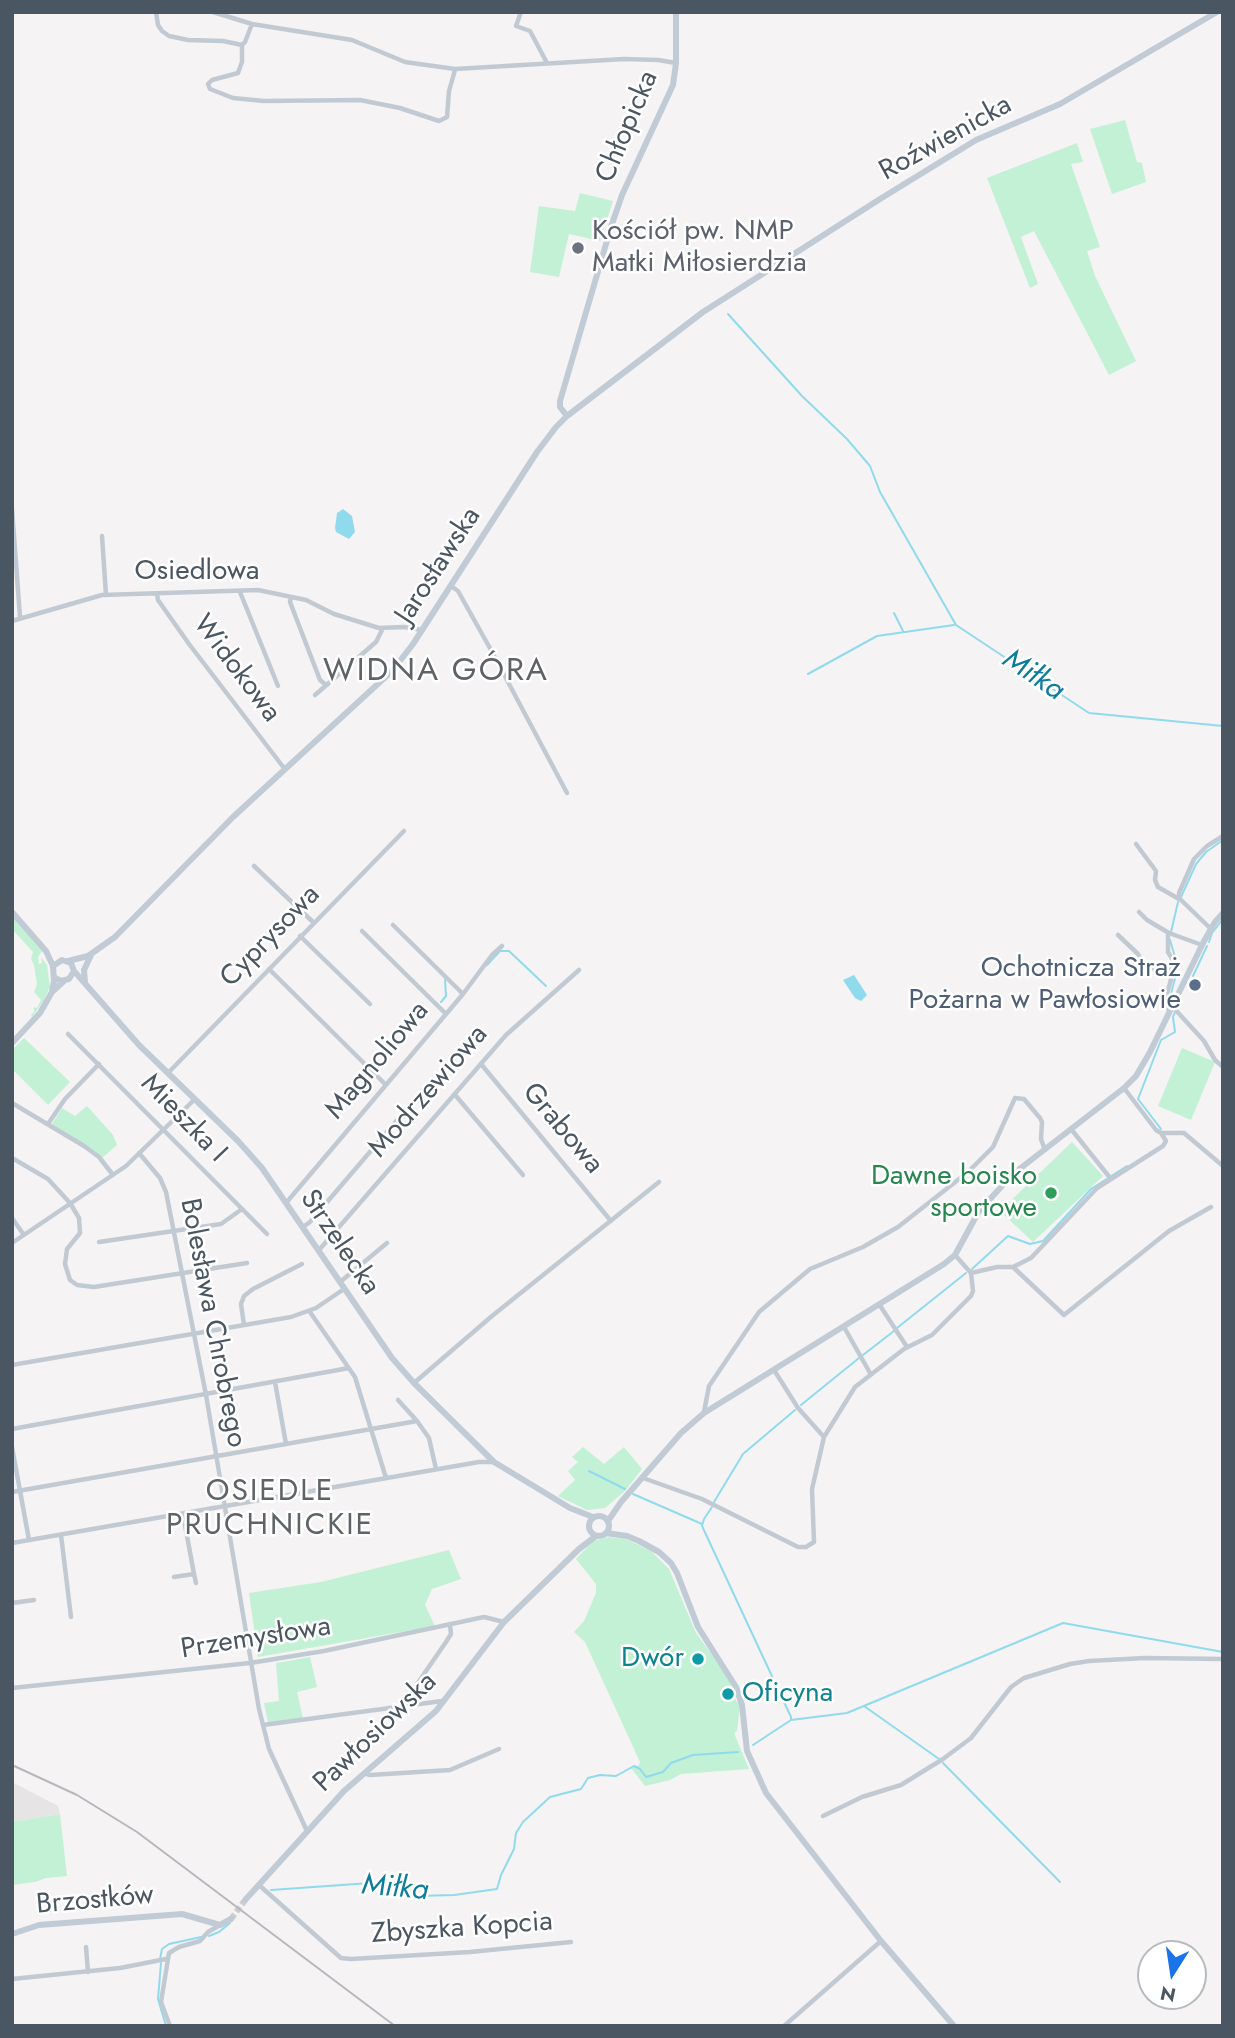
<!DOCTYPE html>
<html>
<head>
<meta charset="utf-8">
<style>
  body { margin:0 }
  #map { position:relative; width:1235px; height:2038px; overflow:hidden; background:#f5f3f3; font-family:Jost,sans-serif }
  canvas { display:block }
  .frame { position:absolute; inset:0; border:14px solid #4a5661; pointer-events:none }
  .north { position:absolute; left:1137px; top:1940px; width:70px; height:70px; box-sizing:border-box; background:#fff; border:2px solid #b7bbc0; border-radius:50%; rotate:192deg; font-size:19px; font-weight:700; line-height:28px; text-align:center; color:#4a5661 }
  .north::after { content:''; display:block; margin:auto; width:24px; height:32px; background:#1a73e8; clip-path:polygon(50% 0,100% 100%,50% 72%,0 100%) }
</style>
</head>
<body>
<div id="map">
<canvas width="1235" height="2038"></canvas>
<div class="frame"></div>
<div class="north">N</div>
</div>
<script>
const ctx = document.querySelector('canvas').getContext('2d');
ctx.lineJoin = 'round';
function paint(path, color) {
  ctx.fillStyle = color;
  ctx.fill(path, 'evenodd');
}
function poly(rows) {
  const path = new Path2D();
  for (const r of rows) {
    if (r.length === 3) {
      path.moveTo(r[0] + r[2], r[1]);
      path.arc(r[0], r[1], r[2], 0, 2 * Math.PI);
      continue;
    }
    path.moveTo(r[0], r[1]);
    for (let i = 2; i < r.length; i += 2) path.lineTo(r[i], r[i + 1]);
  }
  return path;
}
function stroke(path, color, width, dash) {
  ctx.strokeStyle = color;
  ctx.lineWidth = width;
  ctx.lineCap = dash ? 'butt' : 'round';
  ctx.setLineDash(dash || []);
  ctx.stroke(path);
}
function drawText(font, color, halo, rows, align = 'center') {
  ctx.font = font + ' Jost,sans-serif';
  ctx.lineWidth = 5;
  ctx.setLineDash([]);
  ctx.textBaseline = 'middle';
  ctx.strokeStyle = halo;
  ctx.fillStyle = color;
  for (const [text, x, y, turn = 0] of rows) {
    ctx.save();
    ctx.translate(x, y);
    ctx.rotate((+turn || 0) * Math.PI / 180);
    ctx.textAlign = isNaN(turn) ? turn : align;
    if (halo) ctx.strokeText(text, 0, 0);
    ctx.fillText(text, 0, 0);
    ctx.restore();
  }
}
const education = poly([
  [12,1782,58,1806,60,1814,12,1822]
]);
const green = poly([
  [1125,120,1137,162,1142,163,1146,182,1112,194,1090,129],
  [1077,143,1083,162,1071,164,1100,247,1087,251,1095,276,1136,361,1109,375,1034,231,1021,237,1038,284,1030,288,987,178],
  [580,193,613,201,600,241,569,234,559,277,530,272,539,206,575,211],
  [12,915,42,951,38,957,39,964,42,963,41,957,47,965,50,987,43,1002,32,1017,31,1015,34,1012,34,1007,37,1008,41,1000,34,992,37,984,34,965,31,959,33,952,12,929],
  [24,1038,70,1082,48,1105,12,1069,12,1050],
  [1182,1048,1215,1062,1191,1120,1158,1106],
  [87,1106,113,1135,117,1145,102,1158,52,1124,62,1108,75,1116],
  [1072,1142,1103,1176,1033,1242,1000,1211],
  [583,1447,604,1464,624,1447,642,1469,625,1491,605,1508,587,1510,558,1496,575,1480,568,1471,578,1462,572,1457],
  [609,1537,626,1539,651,1551,669,1569,696,1633,729,1678,736,1701,740,1706,737,1731,734,1733,749,1769,681,1774,670,1780,645,1786,631,1768,639,1765,640,1762,585,1642,574,1632,584,1621,596,1593,596,1584,576,1559,593,1541],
  [449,1550,461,1579,432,1589,425,1605,435,1626,258,1657,249,1593,321,1582],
  [310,1657,317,1687,297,1692,303,1718,268,1723,264,1703,279,1701,276,1663],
  [60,1814,67,1876,46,1878,35,1882,12,1885,12,1822]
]);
const water = poly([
  [343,509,352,516,355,532,349,539,336,532,335,528,337,513],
  [854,975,867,995,861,1001,855,998,843,980]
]);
const stream = poly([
  [728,314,802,396,847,439,870,466,880,492,956,625,1089,713,1223,726],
  [894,613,903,631],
  [808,674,877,636,954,625],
  [1181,897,1196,864,1206,852,1223,840],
  [1171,932,1178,902],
  [1209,942,1212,933,1223,919],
  [487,965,500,951,509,951,546,986],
  [1193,976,1207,946],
  [441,1002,446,996,445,980],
  [1168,1005,1178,967,1170,940],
  [1161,1129,1138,1099,1161,1040,1175,1032,1173,1017,1175,1012],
  [972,1269,1008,1236,1030,1244,1043,1241,1091,1189,1127,1166],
  [897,1328,966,1273],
  [863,1355,894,1331],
  [801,1405,859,1358],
  [589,1471,625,1489],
  [633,1494,702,1524],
  [714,1502,743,1454,795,1410],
  [712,1507,704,1519,702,1526,791,1717,791,1720,753,1745],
  [864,1706,939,1759],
  [791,1720,847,1713,1063,1623,1223,1652],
  [943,1763,1060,1882],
  [271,1890,384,1882,398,1886,415,1896,454,1895,497,1889,501,1875,514,1849,516,1833,523,1822,550,1797,581,1789,588,1778,600,1775,616,1776,634,1766,640,1769,646,1777,663,1772,671,1763,693,1755,738,1752],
  [209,1936,219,1932,230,1923],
  [160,1959,162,1949,169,1944,201,1937],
  [161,1963,158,1999,166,2026]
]);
const secondaryTunnel = poly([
  [231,1919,246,1899]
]);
const street = poly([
  [156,12,158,25,162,31,169,36,188,40,223,41,242,45,245,42,252,24],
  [213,12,252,24,352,40,405,62,455,69,624,59,658,60,676,63],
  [521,12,516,26,530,31,547,63],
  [242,45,242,62,238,73,212,80,208,84,210,89,233,98,264,101,360,100,400,108,439,121,447,117,449,91,455,70],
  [12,509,20,617],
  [102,536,106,595],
  [451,586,458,591,491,650,567,793],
  [240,592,278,686],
  [157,594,158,600,189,644,284,768],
  [291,597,290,602,320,680,326,685],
  [12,621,102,595,258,590,306,600,334,614,379,628,404,627,422,630],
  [315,695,376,642,383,628],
  [1136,844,1156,871,1155,880,1158,887,1179,899],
  [254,866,314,923],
  [1139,912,1147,920,1169,933],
  [393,925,463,994],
  [1211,929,1180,899,1179,893,1194,859,1207,846,1223,836],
  [362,931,446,1014],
  [1118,935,1138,954,1146,968,1174,969],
  [300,936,370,1004],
  [269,969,385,1084],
  [1172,1006,1204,1041,1215,1060,1223,1067],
  [1170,1011,1164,1004,1174,969,1174,962,1168,952,1168,935,1169,933,1202,945],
  [68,1034,267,1234],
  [481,1064,611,1221],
  [168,1073,404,831],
  [456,1096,523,1175],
  [12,1103,84,1146,99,1157,113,1175],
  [48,1124,65,1099,99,1064],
  [1071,1129,1111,1179],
  [1161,1133,1184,1133,1223,1166],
  [139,1153,160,1178,166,1192,206,1395,259,1709,269,1749,307,1831],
  [12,1158,48,1179,70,1203,79,1218,80,1233,67,1249,65,1264,70,1280,77,1285,94,1287,247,1263],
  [286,1203,463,994,492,955,502,946],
  [12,1218,24,1235],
  [303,1227,310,1222,422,1091],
  [99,1242,221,1224,242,1209],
  [12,1243,126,1166,195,1099],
  [319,1250,506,1035,579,970],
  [1013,1267,1031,1258,1097,1188,1163,1146,1166,1141,1161,1133,1156,1130,1124,1088],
  [971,1273,997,1267,1013,1267,1064,1315,1169,1231,1211,1207],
  [340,1282,387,1243],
  [879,1304,907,1347],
  [310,1312,355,1377,386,1478],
  [244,1325,241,1304,244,1296,253,1289,302,1264],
  [844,1327,870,1373],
  [12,1365,291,1317,316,1308,344,1289],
  [275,1382,286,1444],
  [414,1383,492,1316,659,1182],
  [398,1400,417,1421,429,1438,436,1469],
  [704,1412,709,1386,759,1312,810,1269,863,1247,898,1227,968,1172,993,1147,1015,1098,1024,1099,1040,1118,1042,1122,1041,1139,1045,1150],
  [12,1429,349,1368],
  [824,1437,855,1387,904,1349,932,1335,971,1296,973,1291,971,1273,955,1255],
  [12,1447,29,1540],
  [643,1478,702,1499,798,1547,806,1547,814,1542,812,1489,824,1437,798,1408,774,1370],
  [12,1492,417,1421],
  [61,1535,71,1617],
  [12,1543,479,1462,494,1462],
  [194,1574,196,1583],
  [174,1577,194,1574,183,1514],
  [12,1603,34,1600],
  [415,1687,446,1642,451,1634,450,1625],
  [12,1688,250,1663,324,1651,484,1617,504,1622],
  [263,1725,442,1701],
  [364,1773,370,1775,450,1770,499,1749],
  [823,1816,862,1797,901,1785,943,1759,971,1738,1011,1687,1024,1678,1070,1664,1089,1661,1145,1658,1223,1659],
  [259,1885,341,1958,351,1959,470,1952,571,1942],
  [86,1947,88,1972],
  [12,1979,120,1968,166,1959],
  [170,2026,161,2002,169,1953,179,1947,200,1941,208,1932,220,1925],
  [784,2026,881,1941]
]);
const secondary = poly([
  [567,416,560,407,560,401,611,227,622,195,673,85,676,63,676,12],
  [12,912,46,951,53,966],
  [68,961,88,956,115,937,233,817,393,670,413,644,537,452,556,427,567,416,703,312,880,199,976,140,1060,104,1217,12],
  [74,971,139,1045,238,1141,262,1168,392,1358,414,1383,494,1462,570,1508,593,1517],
  [85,982,84,970,91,955],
  [52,992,54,981,53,966,62,960,71,963,74,971,69,979,61,981,54,977],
  [12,1043,40,1013,52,992,64,981],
  [599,1526,10],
  [608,1521,621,1502,681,1433,704,1413,944,1264,955,1255,979,1211,1013,1174,1124,1088,1136,1076,1150,1052,1203,943,1215,922,1223,913],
  [606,1533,627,1536,639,1541,659,1552,671,1563,677,1573,698,1627,736,1687,742,1705,747,1751,766,1793,881,1941,954,2026],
  [246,1899,344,1791,436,1711,504,1622,579,1549,596,1536],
  [12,1934,39,1925,182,1914,220,1925,231,1919]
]);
const rail = poly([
  [12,1765,77,1795,137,1832,395,2026]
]);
const markers = [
  [578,248,7,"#6b7280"],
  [1195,985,7,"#5c6f8a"],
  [1051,1193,7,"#2e9e5b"],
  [698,1659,7,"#0f9aa8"],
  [728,1694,7,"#0f9aa8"]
];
const streetNames = [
  ["Chłopicka",628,127,-67],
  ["Roźwienicka",946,139,-29],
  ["Jarosławska",439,566,-57],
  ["Osiedlowa",197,572],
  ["Widokowa",236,669,53],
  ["Cyprysowa",271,937,-46],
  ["Magnoliowa",378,1061,-50],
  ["Modrzewiowa",429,1092,-49],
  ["Mieszka I",183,1119,46],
  ["Grabowa",562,1129,50],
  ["Strzelecka",339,1243,56],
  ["Bolesława Chrobrego",212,1323,79],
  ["Przemysłowa",256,1639,-9],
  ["Pawłosiowska",376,1733,-44],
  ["Brzostków",95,1901,-5],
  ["Zbyszka Kopcia",462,1929,-4]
];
const worshipNames = [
  ["Kościół pw. NMP",592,232],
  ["Matki Miłosierdzia",592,264]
];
const serviceNames = [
  ["Ochotnicza Straż",1181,969],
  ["Pożarna w Pawłosiowie",1181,1001]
];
const leisureNames = [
  ["Dawne boisko",1037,1177],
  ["sportowe",1037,1209]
];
const cultureNames = [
  ["Dwór",684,1659],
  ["Oficyna",742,1694,"left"]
];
const waterNames = [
  ["Miłka",1033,676,34],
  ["Miłka",395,1889,5]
];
const neighbourhoodNames = [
  ["OSIEDLE",270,1493],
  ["PRUCHNICKIE",270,1527]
];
const quarterNames = [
  ["WIDNA GÓRA",436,672]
];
paint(education, '#e6e4e5');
paint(green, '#c3f1d5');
paint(water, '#90daee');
stroke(stream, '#90daee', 2);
stroke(secondaryTunnel, '#caccce', 6, [6, 3]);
stroke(street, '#c1cad2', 4.5);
stroke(secondary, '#c1cbd6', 6);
stroke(rail, '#b5b8bd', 2);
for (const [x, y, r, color] of markers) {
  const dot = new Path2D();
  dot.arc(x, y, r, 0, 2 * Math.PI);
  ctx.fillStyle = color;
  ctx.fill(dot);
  stroke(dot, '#fff', 2.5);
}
drawText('28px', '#4a5661', '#fff', streetNames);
drawText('28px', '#5b616d', '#fff', worshipNames, 'left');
drawText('28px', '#4e5e75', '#fff', serviceNames, 'right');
drawText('28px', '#27864d', '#fff', leisureNames, 'right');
drawText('28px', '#0d838f', '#fff', cultureNames, 'right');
drawText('italic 30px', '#0c7c9b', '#fff', waterNames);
ctx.letterSpacing = '2px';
drawText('30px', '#5f6368', '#fff', neighbourhoodNames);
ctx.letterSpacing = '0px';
ctx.letterSpacing = '2px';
drawText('32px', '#5f6368', '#fff', quarterNames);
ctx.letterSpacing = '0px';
</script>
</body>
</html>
